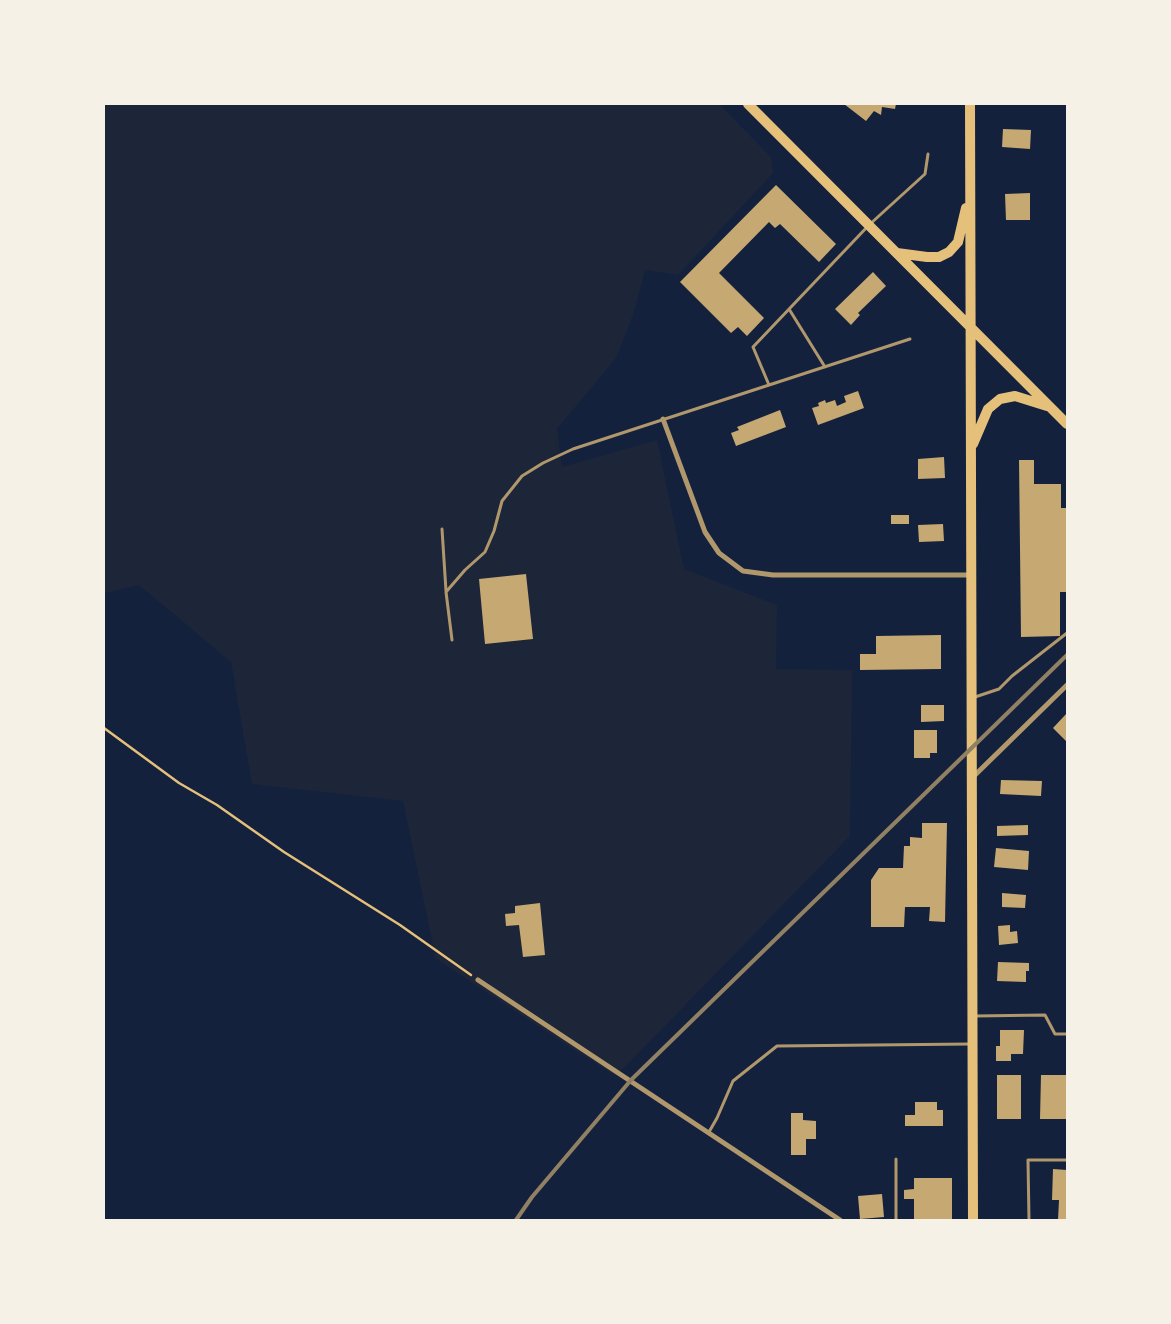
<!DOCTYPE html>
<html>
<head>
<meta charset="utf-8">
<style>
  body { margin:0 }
  #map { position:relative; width:1171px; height:1324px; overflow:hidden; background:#14213d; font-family:"Roboto Condensed",sans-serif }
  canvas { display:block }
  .frame { position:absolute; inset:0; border:105px solid #f6f1e7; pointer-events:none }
</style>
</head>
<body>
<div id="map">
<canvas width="1171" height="1324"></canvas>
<div class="frame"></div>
</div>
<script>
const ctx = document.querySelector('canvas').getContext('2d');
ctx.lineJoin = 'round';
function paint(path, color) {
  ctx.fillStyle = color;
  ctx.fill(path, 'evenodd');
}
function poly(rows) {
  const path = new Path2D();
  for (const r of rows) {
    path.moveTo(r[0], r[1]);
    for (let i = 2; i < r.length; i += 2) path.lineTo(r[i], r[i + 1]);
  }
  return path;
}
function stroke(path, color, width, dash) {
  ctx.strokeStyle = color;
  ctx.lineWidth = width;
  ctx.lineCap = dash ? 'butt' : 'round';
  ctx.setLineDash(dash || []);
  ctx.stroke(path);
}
const green = poly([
  [104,104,719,104,771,157,773,173,678,275,645,270,633,315,616,358,557,429,562,467,657,440,684,569,777,605,776,669,852,670,850,836,616,1076,570,1047,436,959,403,801,252,784,231,662,139,585,104,593]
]);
const building = poly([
  [844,104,896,104,895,109,882,107,881,115,874,111,866,121],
  [1003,129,1031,130,1030,149,1002,147],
  [776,185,836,244,819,262,780,224,775,228,769,222,719,273,764,318,747,336,738,327,731,333,680,282],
  [1030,193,1030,220,1006,220,1005,194],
  [873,272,886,286,858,313,860,315,851,325,835,309],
  [858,391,864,408,818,425,812,408,819,406,818,403,825,400,826,403,835,400,837,406,846,402,844,396],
  [780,410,786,427,736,446,731,433,739,430,737,427],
  [944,457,945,478,918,479,918,459],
  [1019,460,1034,460,1034,484,1061,484,1061,508,1067,508,1067,592,1060,592,1060,636,1021,637],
  [891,515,909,515,909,524,891,524],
  [943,524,944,541,919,542,918,525],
  [526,574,533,639,485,644,479,579],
  [941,635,941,669,860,670,860,654,876,654,876,636],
  [921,705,944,705,944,721,921,722],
  [1067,713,1067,742,1053,728],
  [914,730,937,730,937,753,930,753,930,758,914,758],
  [1001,780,1042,781,1041,796,1000,794],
  [922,823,947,823,945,922,929,921,930,907,905,907,904,927,871,927,871,880,879,868,903,868,904,846,910,846,910,837,922,838],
  [1028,825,1028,835,997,836,997,826],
  [996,848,1029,851,1028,870,994,867],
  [1002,893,1026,895,1025,908,1002,907],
  [540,903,545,955,523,957,519,925,506,926,505,914,515,913,515,906],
  [1010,925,1010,932,1017,931,1018,943,999,945,998,926],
  [998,962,1029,963,1029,971,1026,971,1026,982,997,981],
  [1000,1030,1024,1030,1023,1054,1011,1054,1011,1061,996,1061,996,1046,1000,1046],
  [997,1075,1021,1075,1021,1119,997,1119],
  [1041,1075,1067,1075,1067,1119,1040,1119],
  [915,1102,937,1102,937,1110,943,1110,943,1126,905,1126,905,1115,915,1115],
  [791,1113,803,1113,803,1120,816,1121,816,1139,806,1139,806,1155,791,1155],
  [1053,1169,1067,1170,1067,1220,1058,1220,1059,1200,1052,1200],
  [914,1178,952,1178,952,1220,914,1220,914,1199,904,1199,904,1190,914,1189],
  [882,1194,884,1217,860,1219,858,1196]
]);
const path = poly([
  [104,728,179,783,217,805,284,852,400,925,471,975]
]);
const service = poly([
  [789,309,825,367],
  [769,385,753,347,869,225,925,174,928,154],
  [442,529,446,591],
  [452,640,446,592,465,570,485,552,494,531,502,501,522,476,543,463,573,449,910,339],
  [975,697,999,689,1012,676,1067,633],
  [975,1016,1045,1015,1055,1034,1067,1034],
  [709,1132,717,1118,733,1081,777,1046,971,1044],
  [896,1159,896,1220],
  [1029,1220,1028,1160,1067,1160]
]);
const minor = poly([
  [663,419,705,532,719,553,743,571,773,575,971,575],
  [973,777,1067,685],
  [478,980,840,1220]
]);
const secondary = poly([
  [748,104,1067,424],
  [970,104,973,1220],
  [897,253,927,257,939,257,949,252,958,242,966,208],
  [973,444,988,409,1000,399,1015,396,1047,406]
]);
const rail = poly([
  [516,1220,532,1197,631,1080,1067,655]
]);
paint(green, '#1d2539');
paint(building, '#c6a872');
stroke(path, '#e5c07b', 2.5);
stroke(service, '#b1986c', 3);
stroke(minor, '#b1986c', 5);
stroke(secondary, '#e5c07b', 10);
stroke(rail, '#918062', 4);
</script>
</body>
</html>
